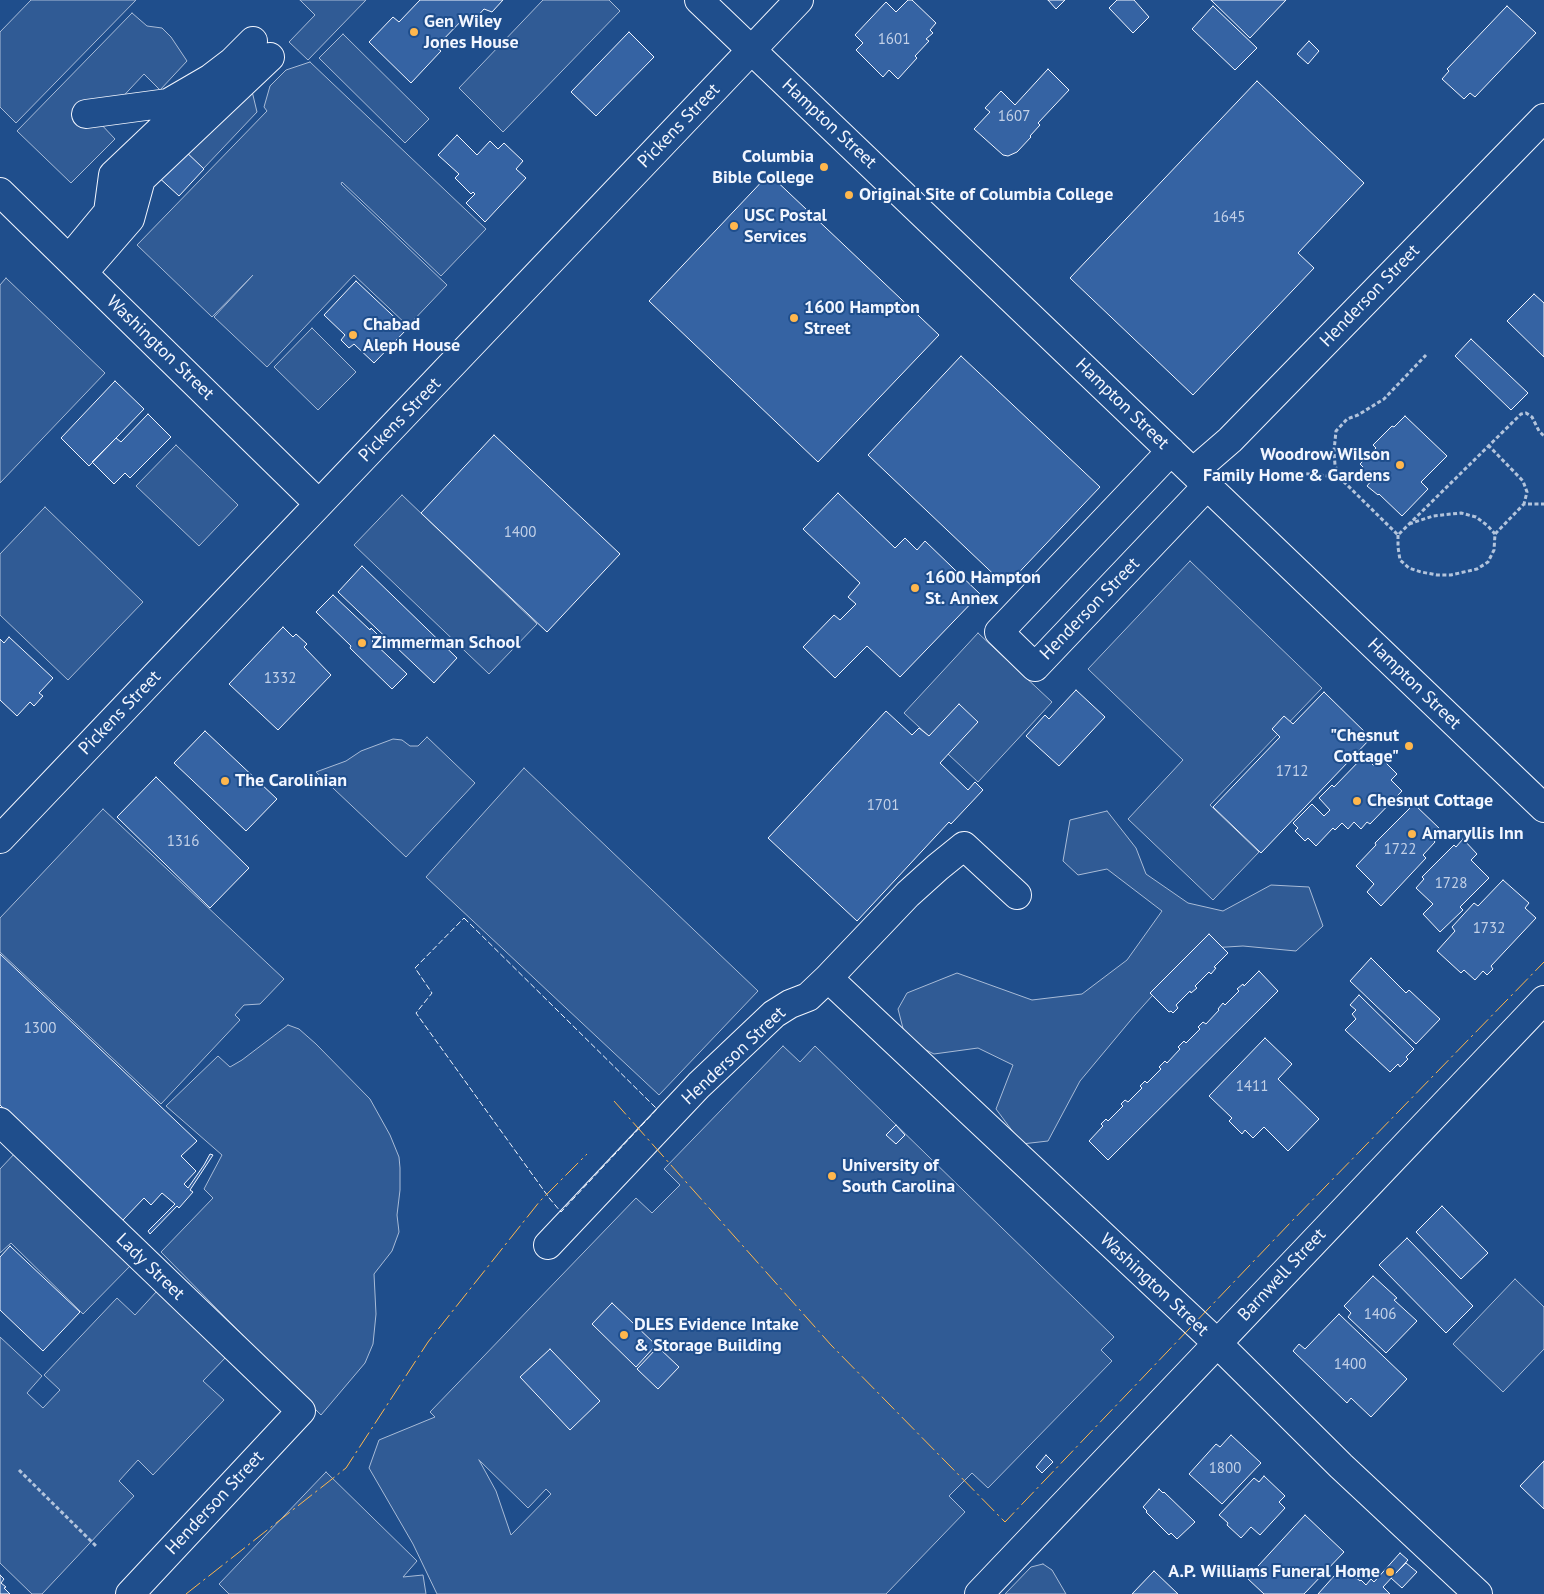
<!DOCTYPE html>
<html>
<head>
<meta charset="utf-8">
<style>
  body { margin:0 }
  canvas { display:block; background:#1f4e8c }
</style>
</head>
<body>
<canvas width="1544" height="1594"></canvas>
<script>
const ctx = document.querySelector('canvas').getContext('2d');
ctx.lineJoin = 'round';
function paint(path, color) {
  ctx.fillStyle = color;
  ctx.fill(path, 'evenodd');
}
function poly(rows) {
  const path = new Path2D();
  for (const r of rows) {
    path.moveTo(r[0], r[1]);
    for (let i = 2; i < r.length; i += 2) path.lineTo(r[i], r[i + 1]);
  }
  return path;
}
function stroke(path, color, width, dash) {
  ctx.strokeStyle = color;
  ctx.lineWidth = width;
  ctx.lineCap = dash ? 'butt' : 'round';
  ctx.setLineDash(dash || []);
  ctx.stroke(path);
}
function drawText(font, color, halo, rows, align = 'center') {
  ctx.font = font + ' "PT Sans",sans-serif';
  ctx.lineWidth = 4;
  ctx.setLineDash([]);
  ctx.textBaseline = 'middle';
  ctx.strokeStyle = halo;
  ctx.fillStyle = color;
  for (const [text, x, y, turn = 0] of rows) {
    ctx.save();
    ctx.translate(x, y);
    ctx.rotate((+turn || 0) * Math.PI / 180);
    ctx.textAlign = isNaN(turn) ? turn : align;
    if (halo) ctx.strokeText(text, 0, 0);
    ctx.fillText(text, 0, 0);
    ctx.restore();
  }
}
const built = poly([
  [31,0,136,0,16,123,0,107,0,32,31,0],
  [300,0,366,0,308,60,289,42,315,15,300,0],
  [543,0,609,0,620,11,503,132,459,88,543,0],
  [132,13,147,26,162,28,171,37,187,61,160,90,144,74,99,122,115,139,71,183,17,131,132,13],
  [343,34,429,119,405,143,319,58,343,34],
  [310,62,486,229,441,276,342,182,341,184,447,285,408,326,354,275,267,367,214,317,253,275,212,317,137,245,267,111,264,107,270,86,286,70,310,62],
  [251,87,257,112,203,169,188,154,251,87],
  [6,278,105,373,0,483,0,285,6,278],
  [312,328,356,372,318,410,274,367,312,328],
  [176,445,238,505,199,546,136,486,176,445],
  [402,495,537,624,489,674,354,545,402,495],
  [45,507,143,602,68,680,0,615,0,554,45,507],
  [1190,561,1322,688,1210,805,1259,852,1213,900,1128,819,1183,760,1088,669,1190,561],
  [978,633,1052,702,978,782,904,713,978,633],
  [427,737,475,783,406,857,316,772,346,761,361,751,393,739,402,740,410,746,418,746,427,737],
  [524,768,758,991,659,1095,426,877,524,768],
  [103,809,284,979,260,1004,244,1005,235,1015,240,1020,161,1104,0,952,0,918,103,809],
  [1107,811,1136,848,1146,874,1188,903,1223,911,1271,885,1309,887,1323,926,1296,951,1243,946,1194,949,1135,1015,1080,1081,1048,1141,1022,1144,996,1109,1013,1065,978,1048,934,1054,906,1040,898,1009,907,993,957,973,1032,1000,1082,994,1127,960,1162,911,1107,869,1078,875,1063,861,1070,820,1107,811],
  [288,1025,299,1029,316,1044,370,1099,390,1135,399,1157,400,1168,400,1190,397,1215,399,1232,392,1251,374,1274,376,1314,373,1344,365,1363,321,1415,161,1252,213,1198,204,1189,222,1155,166,1106,218,1056,230,1067,242,1060,288,1025],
  [783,1046,800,1062,815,1046,1114,1337,1101,1350,1112,1361,988,1488,972,1473,949,1496,965,1512,886,1594,437,1594,413,1544,369,1468,379,1440,435,1417,430,1412,636,1198,652,1213,680,1185,664,1169,783,1046],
  [479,1460,528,1508,546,1489,551,1494,511,1535,496,1491,479,1460],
  [17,1151,133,1263,83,1314,11,1243,0,1253,0,1169,17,1151],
  [1515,1279,1544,1307,1544,1349,1503,1392,1453,1344,1515,1279],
  [157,1291,226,1357,203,1381,224,1400,153,1475,138,1460,119,1481,134,1496,42,1594,32,1594,0,1563,0,1337,42,1376,27,1393,43,1408,60,1390,44,1375,117,1298,135,1315,157,1291],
  [326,1472,417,1561,403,1577,423,1575,426,1594,229,1594,219,1584,326,1472],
  [1043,1564,1052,1570,1066,1594,1005,1594,1031,1567,1043,1564]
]);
const building = poly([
  [420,0,503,0,492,12,484,9,475,19,472,17,471,18,467,15,436,47,441,51,411,83,369,42,393,17,399,22,420,0],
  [908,0,912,0,936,23,930,30,933,33,926,39,929,41,915,56,917,58,898,79,889,70,883,77,856,50,863,43,855,35,886,2,896,12,908,0],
  [1048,0,1065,0,1056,9,1048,0],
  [1117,0,1134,0,1149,17,1133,33,1109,8,1117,0],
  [1211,0,1286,0,1250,38,1211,0],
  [1213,6,1257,48,1235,70,1192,29,1213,6],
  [1507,6,1536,33,1475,97,1470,93,1464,99,1442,79,1449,71,1447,69,1507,6],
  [629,32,654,57,596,116,571,92,629,32],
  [1309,41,1319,51,1308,64,1297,54,1309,41],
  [1048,69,1069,90,1038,123,1040,125,1030,136,1031,137,1017,152,1008,156,1003,155,974,129,990,112,985,108,1001,91,1015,105,1048,69],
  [1257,81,1364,183,1298,253,1314,268,1193,395,1070,278,1257,81],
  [457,135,477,155,490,141,498,149,504,143,523,161,516,169,526,178,485,222,466,203,475,194,473,192,471,194,455,178,459,174,438,155,457,135],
  [181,147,204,169,179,196,155,174,181,147],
  [769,174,939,335,818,462,649,301,769,174],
  [356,281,407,329,374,363,354,344,349,348,341,340,345,335,324,315,356,281],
  [1534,294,1544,303,1544,357,1507,321,1534,294],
  [1471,339,1528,393,1511,410,1455,356,1471,339],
  [961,356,1100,487,1006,586,868,455,961,356],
  [115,381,144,409,89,466,61,438,115,381],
  [148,414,171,437,130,478,125,473,114,484,92,462,116,438,121,442,148,414],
  [1405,416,1447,456,1421,482,1428,489,1402,516,1379,494,1378,495,1367,486,1372,480,1367,481,1360,475,1363,467,1360,464,1376,448,1373,445,1392,426,1394,427,1405,416],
  [494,435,620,554,547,632,421,513,494,435],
  [838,493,895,548,905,538,917,550,925,541,980,594,900,677,867,646,835,678,803,647,834,615,840,620,856,604,848,597,860,583,803,529,838,493],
  [362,566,457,658,434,683,338,592,362,566],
  [333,595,370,630,371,628,378,635,372,641,407,674,392,689,350,648,351,646,316,612,333,595],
  [283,627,293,637,296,634,307,644,304,647,331,675,278,730,229,684,283,627],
  [9,637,53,678,39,693,43,696,34,706,30,702,17,716,0,700,0,639,4,643,9,637],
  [1076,690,1105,717,1059,766,1026,736,1045,715,1049,719,1076,690],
  [1324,692,1371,738,1261,853,1213,807,1280,737,1272,729,1284,716,1293,724,1324,692],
  [959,704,978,722,940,763,968,790,975,782,983,790,951,824,949,822,857,921,768,838,886,711,912,735,919,728,929,736,959,704],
  [205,731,277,799,246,831,174,763,205,731],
  [1364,756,1374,766,1381,758,1397,774,1391,780,1402,791,1370,824,1367,822,1361,829,1354,822,1348,829,1342,823,1335,830,1333,828,1316,846,1308,838,1305,841,1295,831,1298,828,1293,823,1312,804,1324,816,1330,810,1319,798,1332,785,1334,787,1364,756],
  [156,777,249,868,210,908,117,817,156,777],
  [1414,804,1440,829,1432,838,1435,842,1423,855,1426,858,1381,906,1367,892,1374,884,1356,866,1376,845,1375,843,1414,804],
  [1463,839,1477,854,1471,860,1489,878,1460,907,1463,910,1440,932,1423,914,1433,904,1416,888,1424,879,1422,877,1454,845,1456,847,1463,839],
  [1503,880,1529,903,1525,908,1536,918,1491,966,1493,969,1487,975,1483,971,1475,980,1464,970,1461,973,1437,951,1455,931,1452,927,1474,903,1478,906,1503,880],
  [1209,934,1228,953,1214,967,1216,968,1211,974,1209,972,1195,986,1197,988,1191,993,1190,991,1176,1005,1178,1008,1173,1013,1171,1011,1169,1012,1150,993,1209,934],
  [0,954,197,1141,181,1156,196,1171,184,1184,188,1188,204,1165,210,1154,213,1155,190,1190,193,1192,179,1208,177,1206,150,1234,148,1231,175,1204,162,1193,151,1205,144,1198,122,1221,0,1105,0,954],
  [1371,958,1406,993,1409,990,1440,1019,1416,1044,1350,981,1371,958],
  [1259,971,1278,991,1108,1160,1089,1141,1103,1126,1101,1124,1106,1119,1108,1121,1123,1106,1121,1104,1125,1100,1128,1102,1142,1088,1140,1086,1145,1081,1147,1083,1161,1069,1159,1067,1165,1061,1167,1063,1180,1049,1178,1047,1184,1041,1186,1043,1200,1029,1198,1027,1203,1022,1206,1024,1219,1010,1218,1009,1223,1003,1225,1005,1239,991,1237,989,1243,984,1244,986,1259,971],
  [1359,995,1414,1049,1406,1057,1408,1059,1400,1067,1398,1064,1390,1072,1345,1030,1356,1019,1352,1014,1356,1010,1350,1005,1359,995],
  [1265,1038,1292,1064,1278,1079,1319,1119,1288,1151,1264,1127,1253,1138,1245,1130,1242,1134,1229,1121,1232,1118,1209,1096,1265,1038],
  [896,1125,905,1135,896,1144,886,1135,896,1125],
  [1442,1206,1488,1253,1461,1279,1416,1232,1442,1206],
  [1407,1238,1473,1306,1446,1333,1379,1265,1407,1238],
  [10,1246,80,1312,43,1351,0,1310,0,1257,10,1246],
  [1373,1276,1397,1298,1394,1300,1417,1321,1386,1353,1348,1317,1351,1313,1344,1306,1373,1276],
  [612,1303,656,1345,636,1367,592,1324,612,1303],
  [1339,1314,1407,1379,1371,1417,1351,1398,1347,1403,1293,1351,1299,1344,1305,1349,1339,1314],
  [658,1347,679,1367,658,1389,637,1369,658,1347],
  [550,1349,600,1401,570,1430,520,1377,550,1349],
  [1231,1435,1261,1463,1222,1504,1189,1474,1216,1444,1220,1447,1231,1435],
  [1046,1455,1053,1462,1042,1473,1036,1467,1046,1455],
  [1544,1461,1544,1509,1520,1486,1544,1461],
  [1264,1476,1285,1496,1279,1502,1285,1508,1260,1535,1251,1527,1241,1538,1227,1525,1228,1523,1219,1515,1254,1478,1259,1482,1264,1476],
  [1159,1489,1163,1493,1164,1492,1195,1522,1177,1539,1171,1533,1169,1535,1146,1512,1147,1511,1143,1507,1159,1489],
  [1305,1515,1344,1552,1304,1594,1264,1594,1247,1578,1305,1515],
  [1400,1553,1408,1560,1383,1587,1390,1594,1318,1594,1343,1566,1360,1581,1361,1580,1366,1585,1371,1579,1374,1582,1400,1553],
  [1406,1563,1417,1572,1402,1588,1391,1578,1406,1563],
  [1154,1571,1178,1594,1132,1594,1154,1571],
  [0,1575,4,1579,1,1583,6,1587,4,1588,10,1594,0,1594,0,1575]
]);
const path = poly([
  [1488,445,1523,481,1527,492,1524,504],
  [1339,477,1335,465,1334,451,1336,431,1347,419,1358,415,1384,399,1426,355],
  [1269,480,1283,473,1299,473,1339,477,1398,535,1521,414,1526,413,1532,417,1539,431,1544,436],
  [1409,524,1433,516,1461,513,1476,517,1488,526,1495,534],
  [1398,535,1398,547,1400,560,1409,568,1421,572,1437,575,1451,575,1477,569,1488,562,1494,550,1495,534,1524,504,1544,504],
  [19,1470,96,1546]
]);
const minor = poly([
  [699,0,1544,808],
  [86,114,168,103,211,78,232,62,253,41],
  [0,192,319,504],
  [69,259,108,212,113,175,232,62],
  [83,273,130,219,141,179,270,57],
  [1171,451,999,632,1035,667,1207,486],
  [1193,472,1230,440,1544,118],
  [0,839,799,0],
  [828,978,1217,1343,1341,1466,1478,1594],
  [0,1122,301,1411,130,1594],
  [548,1245,699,1085,774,1014,790,1004,808,997,828,978,908,894,938,867,964,846,1017,895],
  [979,1594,1544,1000]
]);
const fence = poly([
  [464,918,657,1109,561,1212,550,1199,416,1013,432,993,415,968,464,918]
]);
const power = poly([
  [614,1101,831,1345,1005,1522,1291,1222,1544,962],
  [186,1594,346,1468,428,1342,540,1201,587,1154]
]);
const markers = [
  [414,32,5,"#ffb74d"],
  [824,167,5,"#ffb74d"],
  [849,195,5,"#ffb74d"],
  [734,226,5,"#ffb74d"],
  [794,318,5,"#ffb74d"],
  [353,335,5,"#ffb74d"],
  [1400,465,5,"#ffb74d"],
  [915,588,5,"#ffb74d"],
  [362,643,5,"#ffb74d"],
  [1409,746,5,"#ffb74d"],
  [225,781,5,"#ffb74d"],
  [1357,801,5,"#ffb74d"],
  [1412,834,5,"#ffb74d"],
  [832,1176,5,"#ffb74d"],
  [624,1335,5,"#ffb74d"],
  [1390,1572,5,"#ffb74d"]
];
const numberNames = [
  ["1601",894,40],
  ["1607",1014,117],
  ["1645",1229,218],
  ["1400",520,533],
  ["1332",280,679],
  ["1712",1292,772],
  ["1701",883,806],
  ["1316",183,842],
  ["1722",1400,850],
  ["1728",1451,884],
  ["1732",1489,929],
  ["1300",40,1029],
  ["1411",1252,1087],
  ["1406",1380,1315],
  ["1400",1350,1365],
  ["1800",1225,1469]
];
const poiNames = [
  ["Gen Wiley",424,22],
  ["Jones House",424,43],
  ["Columbia",814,157,"right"],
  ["Bible College",814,178,"right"],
  ["Original Site of Columbia College",859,195],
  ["USC Postal",744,216],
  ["Services",744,237],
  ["1600 Hampton",804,308],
  ["Street",804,329],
  ["Chabad",363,325],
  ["Aleph House",363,346],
  ["Woodrow Wilson",1390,455,"right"],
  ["Family Home & Gardens",1390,476,"right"],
  ["1600 Hampton",925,578],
  ["St. Annex",925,599],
  ["Zimmerman School",372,643],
  ["\"Chesnut",1399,736,"right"],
  ["Cottage\"",1399,757,"right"],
  ["The Carolinian",235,781],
  ["Chesnut Cottage",1367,801],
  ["Amaryllis Inn",1422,834],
  ["University of",842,1166],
  ["South Carolina",842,1187],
  ["DLES Evidence Intake",634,1325],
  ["& Storage Building",634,1346],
  ["A.P. Williams Funeral Home",1380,1572,"right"]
];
const streetNames = [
  ["Hampton Street",829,124,43],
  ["Pickens Street",679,126,-46],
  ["Henderson Street",1370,296,-46],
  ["Washington Street",160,348,44],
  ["Hampton Street",1122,404,44],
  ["Pickens Street",400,420,-46],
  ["Henderson Street",1090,609,-46],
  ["Hampton Street",1414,684,44],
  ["Pickens Street",120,713,-46],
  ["Henderson Street",734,1056,-43],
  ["Lady Street",150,1267,44],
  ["Barnwell Street",1282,1275,-47],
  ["Washington Street",1154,1285,43],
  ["Henderson Street",215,1503,-47]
];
paint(built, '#305b95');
stroke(built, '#a8bbd7', 1);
paint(building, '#3563a3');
stroke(building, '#f2f6ff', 1);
stroke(minor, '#f2f6ff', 30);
stroke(path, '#b3c4dc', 3, [4, 2.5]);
stroke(minor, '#1f4e8c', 28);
stroke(fence, '#f2f6ff', 1, [6, 2.5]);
stroke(power, '#ffb74d', 1, [18, 4, 2.5, 4]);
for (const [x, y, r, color] of markers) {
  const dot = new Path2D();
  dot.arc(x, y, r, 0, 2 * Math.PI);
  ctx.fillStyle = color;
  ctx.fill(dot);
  stroke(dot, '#1f4e8c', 2);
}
drawText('15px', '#c3d1e8', null, numberNames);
drawText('bold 18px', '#f2f6ff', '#1f4e8c', poiNames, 'left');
drawText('18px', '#f2f6ff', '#1f4e8c', streetNames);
</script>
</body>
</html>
